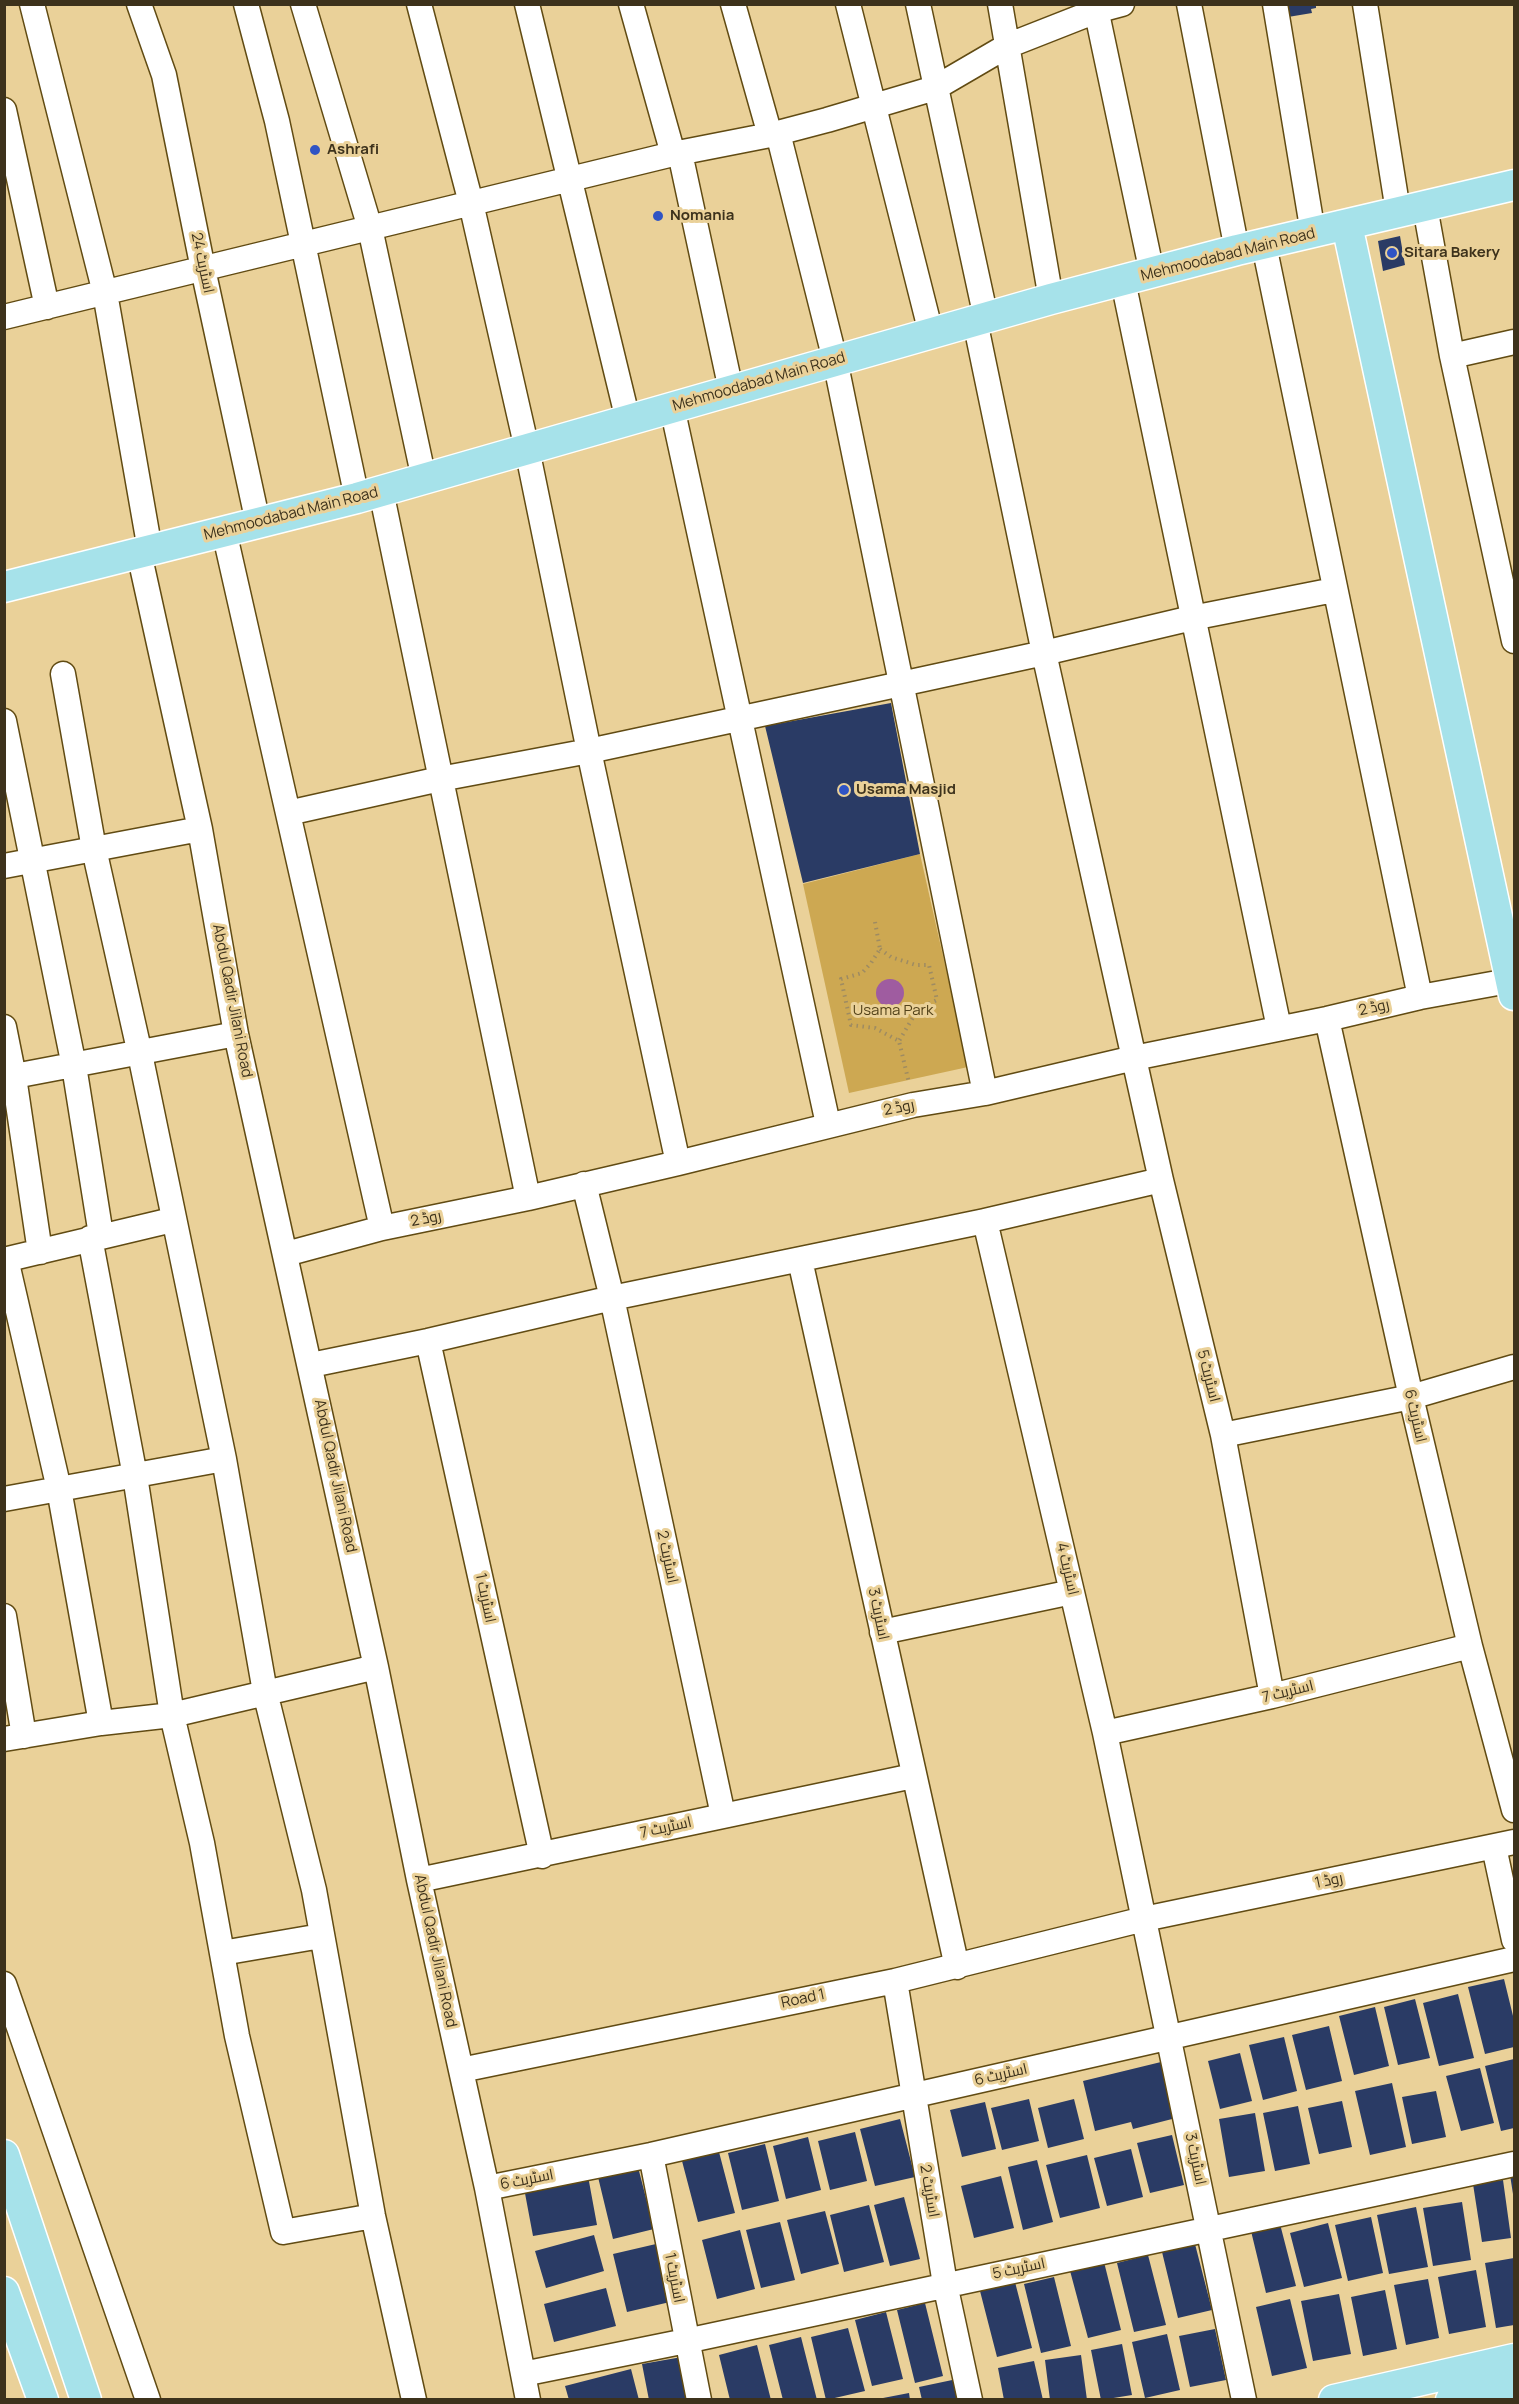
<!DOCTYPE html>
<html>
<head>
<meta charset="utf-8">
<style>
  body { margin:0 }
  #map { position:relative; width:1519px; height:2404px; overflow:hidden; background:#ead199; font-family:Manrope,sans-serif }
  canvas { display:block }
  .frame { position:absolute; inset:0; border:6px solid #3d321c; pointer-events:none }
</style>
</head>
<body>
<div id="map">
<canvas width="1519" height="2404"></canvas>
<div class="frame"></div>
</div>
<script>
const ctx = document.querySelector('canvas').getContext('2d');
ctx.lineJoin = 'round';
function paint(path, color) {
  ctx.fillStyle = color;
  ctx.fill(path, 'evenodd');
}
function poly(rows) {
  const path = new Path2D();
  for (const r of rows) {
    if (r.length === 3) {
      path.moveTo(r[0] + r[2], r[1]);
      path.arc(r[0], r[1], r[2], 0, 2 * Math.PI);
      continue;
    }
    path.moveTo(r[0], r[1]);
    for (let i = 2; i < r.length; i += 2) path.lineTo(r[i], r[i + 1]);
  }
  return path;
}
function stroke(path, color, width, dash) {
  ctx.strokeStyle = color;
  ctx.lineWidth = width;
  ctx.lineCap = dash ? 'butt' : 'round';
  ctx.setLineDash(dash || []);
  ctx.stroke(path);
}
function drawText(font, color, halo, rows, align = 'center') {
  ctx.font = font + ' Manrope,Cairo,sans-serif';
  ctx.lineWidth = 6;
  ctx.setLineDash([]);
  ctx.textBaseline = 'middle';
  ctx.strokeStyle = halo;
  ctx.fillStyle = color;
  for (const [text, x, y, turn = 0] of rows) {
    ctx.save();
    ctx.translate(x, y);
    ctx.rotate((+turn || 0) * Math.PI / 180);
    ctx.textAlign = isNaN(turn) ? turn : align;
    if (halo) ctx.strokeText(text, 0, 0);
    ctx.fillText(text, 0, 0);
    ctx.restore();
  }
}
const green = poly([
  [920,854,968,1067,849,1093,803,884]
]);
const water = poly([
  [890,993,14]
]);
const building = poly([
  [1286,4,1316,4,1316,8,1311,9,1312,13,1288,17],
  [1400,236,1405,265,1383,271,1378,241],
  [891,703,920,854,803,883,765,726],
  [1504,1979,1514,2020,1514,2047,1485,2054,1468,1987],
  [1458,1994,1474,2058,1439,2066,1423,2003],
  [1415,1999,1430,2058,1398,2065,1384,2007],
  [1375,2007,1389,2066,1354,2075,1339,2016],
  [1329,2026,1342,2081,1306,2090,1292,2035],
  [1284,2037,1297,2091,1263,2100,1249,2045],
  [1240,2053,1252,2101,1220,2109,1208,2061],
  [1514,2059,1514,2128,1501,2131,1485,2066],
  [1161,2062,1176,2118,1133,2129,1131,2122,1095,2131,1083,2081],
  [1480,2068,1494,2123,1461,2131,1446,2076],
  [1392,2083,1406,2147,1370,2155,1355,2091],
  [1436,2091,1446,2137,1412,2144,1402,2097],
  [1029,2099,1039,2141,1002,2150,991,2108],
  [1074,2099,1084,2139,1048,2148,1038,2108],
  [1342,2101,1352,2147,1319,2154,1308,2108],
  [985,2102,996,2149,962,2157,950,2110],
  [1298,2106,1310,2164,1275,2171,1263,2113],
  [1255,2113,1265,2171,1229,2177,1219,2119],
  [900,2119,915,2177,875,2186,860,2129],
  [855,2132,867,2181,830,2190,818,2141],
  [1172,2135,1184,2185,1150,2193,1137,2143],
  [808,2137,821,2190,786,2199,773,2146],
  [765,2144,779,2201,742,2210,728,2153],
  [1131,2149,1143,2197,1107,2206,1094,2158],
  [719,2152,735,2213,698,2222,682,2161],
  [1087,2155,1100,2208,1060,2218,1046,2165],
  [1037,2160,1053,2222,1023,2230,1008,2167],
  [638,2167,654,2229,613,2239,598,2177],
  [1514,2174,1514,2194,1513,2194,1510,2175],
  [588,2176,597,2225,533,2236,524,2188],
  [1001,2176,1014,2228,974,2238,961,2186],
  [1503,2180,1511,2238,1482,2242,1473,2184],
  [904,2197,920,2259,890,2266,874,2205],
  [1462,2202,1471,2260,1433,2266,1423,2208],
  [869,2205,884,2262,844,2272,830,2215],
  [1416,2207,1428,2267,1389,2274,1377,2215],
  [825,2211,839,2264,801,2274,787,2220],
  [1371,2217,1383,2273,1348,2281,1335,2225],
  [780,2222,795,2280,761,2288,746,2230],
  [1328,2223,1342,2278,1304,2287,1290,2233],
  [1280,2224,1296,2286,1266,2293,1251,2231],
  [740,2230,755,2289,717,2299,702,2240],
  [594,2235,604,2271,546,2288,535,2251],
  [656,2244,670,2302,627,2312,613,2254],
  [1195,2244,1212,2310,1178,2318,1162,2252],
  [1148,2255,1166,2325,1134,2332,1117,2263],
  [1103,2258,1121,2330,1088,2338,1069,2267],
  [1514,2258,1514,2325,1496,2328,1485,2263],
  [1476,2270,1486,2327,1449,2334,1438,2277],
  [1054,2277,1071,2346,1041,2353,1024,2284],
  [1428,2279,1439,2338,1406,2345,1394,2285],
  [1015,2282,1032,2348,997,2357,980,2291],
  [606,2288,616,2326,554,2342,544,2304],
  [1385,2290,1397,2349,1363,2356,1351,2297],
  [1339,2294,1351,2354,1313,2361,1301,2301],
  [1290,2299,1307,2368,1272,2376,1256,2307],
  [925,2303,943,2376,915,2383,897,2310],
  [886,2312,903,2379,872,2386,855,2320],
  [848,2328,865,2391,826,2400,811,2337],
  [1215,2329,1226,2380,1190,2387,1179,2336],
  [1167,2334,1180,2390,1145,2398,1132,2342],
  [801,2337,817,2400,783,2400,769,2345],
  [1122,2344,1132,2395,1101,2400,1091,2350],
  [757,2345,771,2400,730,2400,719,2355],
  [1081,2355,1087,2400,1050,2400,1045,2360],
  [682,2357,690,2400,649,2400,642,2364],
  [1034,2361,1043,2400,1004,2400,998,2368],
  [631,2369,639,2400,569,2400,565,2386],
  [957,2379,962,2400,922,2400,919,2387],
  [909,2393,910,2400,883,2400,883,2398]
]);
const path = poly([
  [875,922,880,949,871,963,862,973,841,979,851,1025,875,1028,899,1041,909,1083],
  [880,949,891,957,916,965,929,965,937,1000,924,1006,915,1014,899,1041]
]);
const minor = poly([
  [32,4,105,293,150,550],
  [139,4,164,75,203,269,258,523],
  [246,4,277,121,357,498],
  [303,4,370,228,424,479],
  [419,4,471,203,527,449,589,751,678,1163],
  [527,4,628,420],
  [631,4,673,154],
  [733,4,770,135],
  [848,4,931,333],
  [918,4,986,318],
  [1000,4,1051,299],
  [1095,4,1152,273],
  [1189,4,1237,250],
  [1275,4,1313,233],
  [1365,4,1398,211],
  [4,110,47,307],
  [778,133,835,360,985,1093],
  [680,153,731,390],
  [1425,207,1452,356,1514,641],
  [1264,245,1420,997],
  [1123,281,1279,1028],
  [4,317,673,154,770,135,827,120,935,88,1007,46,1096,11,1122,4],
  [975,321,1044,653,1161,1180,1223,1435,1272,1696],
  [1452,356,1514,342],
  [672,407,828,1124],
  [381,491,528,1198],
  [224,531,382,1228],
  [139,553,200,829,236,1034,376,1667,419,1880,487,2188,528,2400],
  [63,674,94,849,140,1054,224,1459,265,1692,314,1890,373,2216,414,2400],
  [4,721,74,1066,101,1235],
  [288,813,440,779,589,751,901,684,1044,653,1192,618,1334,590],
  [4,866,200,829],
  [1327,1019,1411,1397,1470,1646,1514,1810],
  [4,1027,14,1077,40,1252],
  [4,1078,236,1034],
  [584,1184,612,1298,723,1815],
  [985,1221,1105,1733,1244,2400],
  [90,1238,135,1476,172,1715,202,1843,237,2036,283,2232,373,2216],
  [286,1254,382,1228,528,1198,678,1163,913,1105,985,1093,1134,1058,1327,1019,1420,997,1514,980],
  [6,1259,59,1489,101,1723],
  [4,1260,172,1220],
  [800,1260,957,1967],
  [428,1341,542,1856],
  [311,1365,428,1341,612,1298,985,1221,1161,1180],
  [1223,1435,1411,1397,1514,1367],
  [4,1499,224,1459],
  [4,1616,24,1736],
  [882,1632,1072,1592],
  [1105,1733,1272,1696,1470,1646],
  [4,1739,101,1723,172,1715,376,1667],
  [1494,1847,1514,1940],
  [419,1880,913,1776],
  [222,1953,321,1936],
  [895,1981,945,2284,970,2400],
  [4,1984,148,2400],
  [461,2070,895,1981,1144,1919,1514,1842],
  [651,2155,699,2400],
  [487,2188,651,2155,1514,1959],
  [523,2374,686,2341,1514,2164]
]);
const major = poly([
  [1347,225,1514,995],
  [4,587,357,498,1051,299,1237,250,1514,185],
  [4,2155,86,2400],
  [4,2292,43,2400],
  [1334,2400,1514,2359],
  [1451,2400,1514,2386]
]);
const markers = [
  [315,150,6,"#3054c4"],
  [658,216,6,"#3054c4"],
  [1392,253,6,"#3054c4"],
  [844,790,6,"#3054c4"]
];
const poiNames = [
  ["Ashrafi",327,150],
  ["Nomania",670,216],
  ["Sitara Bakery",1404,253],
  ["Usama Masjid",856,790]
];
const streetNames = [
  ["Mehmoodabad Main Road",1228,255,-14],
  ["اسٹریٹ 24",202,263,78],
  ["Mehmoodabad Main Road",759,382,-16],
  ["Mehmoodabad Main Road",291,514,-14],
  ["Abdul Qadir Jilani Road",232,1001,79],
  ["روڈ 2",1374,1008,-13],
  ["روڈ 2",899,1108,-12],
  ["روڈ 2",426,1219,-12],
  ["اسٹریٹ 5",1208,1376,76],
  ["اسٹریٹ 6",1415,1416,77],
  ["Abdul Qadir Jilani Road",335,1476,78],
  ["اسٹریٹ 2",667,1557,78],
  ["اسٹریٹ 4",1067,1569,77],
  ["اسٹریٹ 1",485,1598,78],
  ["اسٹریٹ 3",878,1614,78],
  ["اسٹریٹ 7",1288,1692,-14],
  ["اسٹریٹ 7",666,1828,-13],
  ["روڈ 1",1329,1881,-12],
  ["Abdul Qadir Jilani Road",435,1951,78],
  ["Road 1",803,1999,-12],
  ["اسٹریٹ 6",1001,2075,-13],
  ["اسٹریٹ 3",1195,2159,78],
  ["اسٹریٹ 6",527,2180,-11],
  ["اسٹریٹ 2",929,2191,80],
  ["اسٹریٹ 5",1019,2269,-12],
  ["اسٹریٹ 1",674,2278,79]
];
const parkNames = [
  ["Usama Park",893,1011]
];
paint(green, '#cda852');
paint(water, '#9f5ca0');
paint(building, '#2a3b65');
stroke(minor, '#614b13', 27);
stroke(major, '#fff', 33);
stroke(path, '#9e8b62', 4, [1.5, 4.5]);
stroke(minor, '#fff', 24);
stroke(major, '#a6e2ea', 30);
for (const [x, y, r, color] of markers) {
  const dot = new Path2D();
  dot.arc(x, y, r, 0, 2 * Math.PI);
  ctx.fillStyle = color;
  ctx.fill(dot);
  stroke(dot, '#ead199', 2);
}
drawText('bold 15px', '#3d321c', '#ead199', poiNames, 'left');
drawText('15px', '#3d321c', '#ead199', streetNames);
drawText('15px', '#534219', '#ead199', parkNames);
</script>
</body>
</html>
